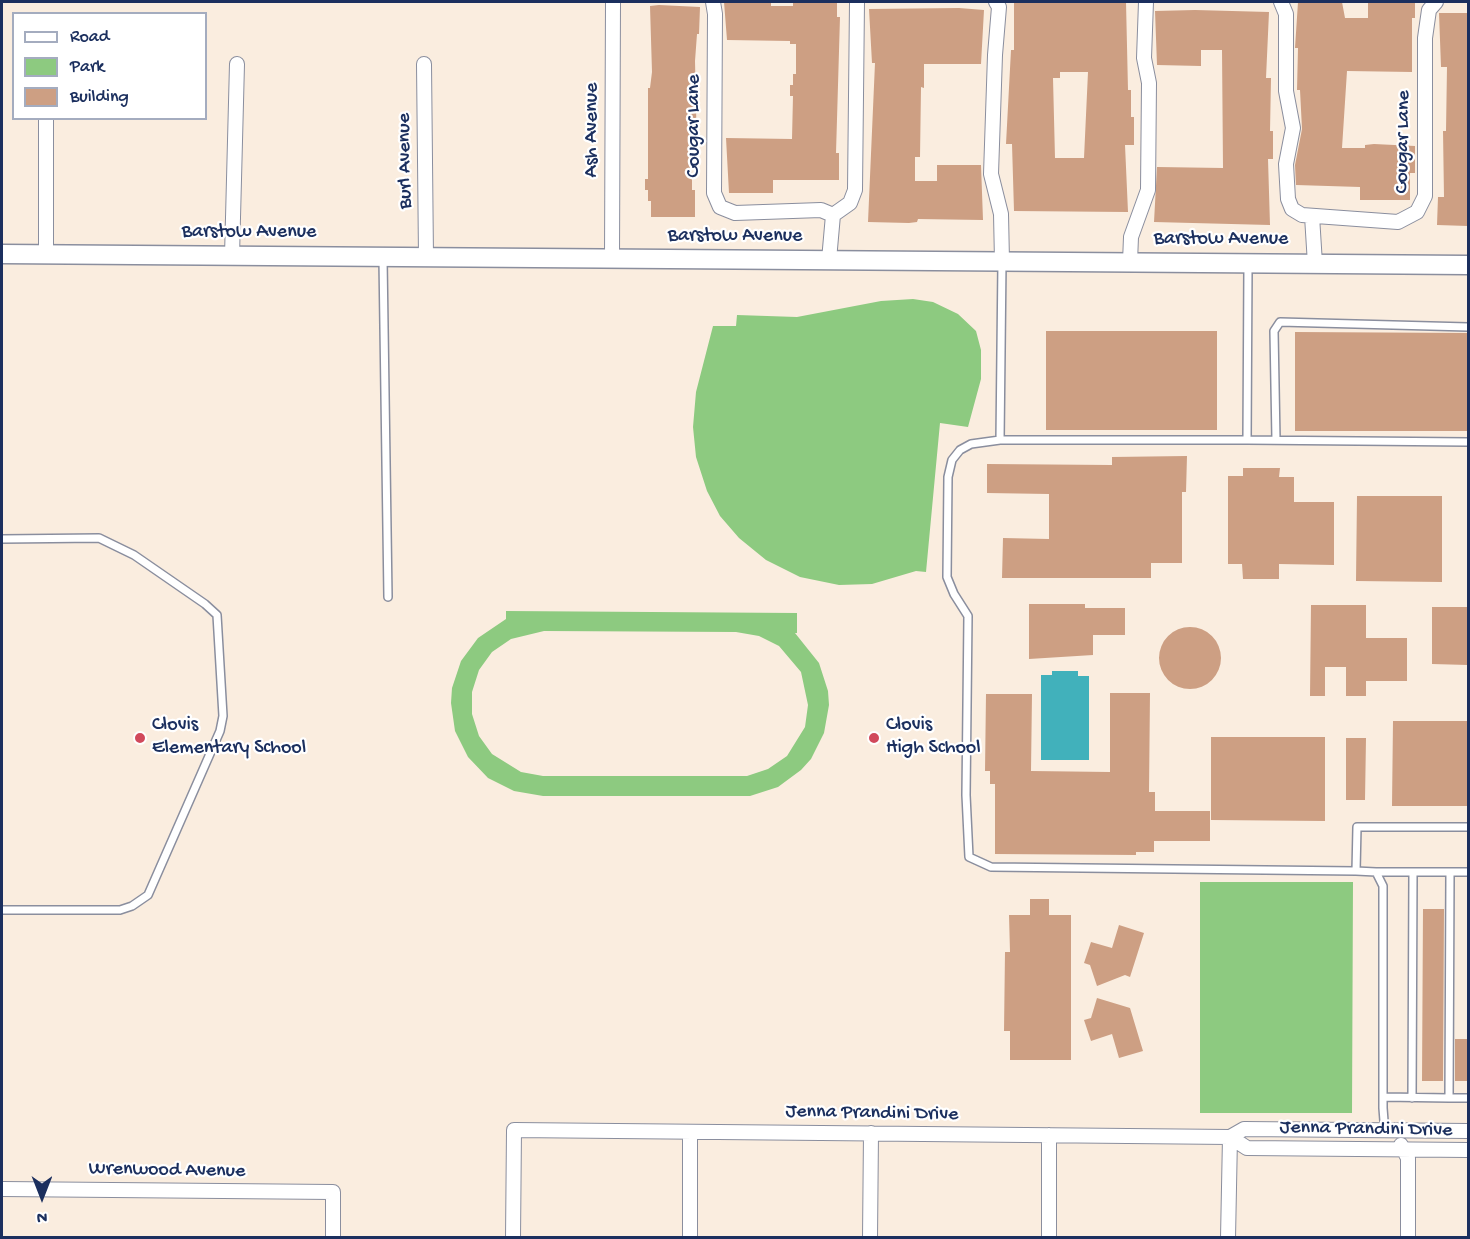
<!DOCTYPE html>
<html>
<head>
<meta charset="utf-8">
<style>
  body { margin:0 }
  #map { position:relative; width:1470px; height:1239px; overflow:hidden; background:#faeddf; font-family:"Gochi Hand",sans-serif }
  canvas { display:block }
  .frame { position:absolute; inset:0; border:3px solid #1b2f5e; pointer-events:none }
  .legend { position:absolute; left:12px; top:12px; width:195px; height:108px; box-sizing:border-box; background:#fff; border:2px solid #a4acbf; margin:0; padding:8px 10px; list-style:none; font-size:18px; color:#1b2f5e }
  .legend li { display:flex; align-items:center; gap:12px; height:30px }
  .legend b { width:30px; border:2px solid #a4acbf }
  .north { position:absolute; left:12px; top:1167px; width:60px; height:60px; -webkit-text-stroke:4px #fff; paint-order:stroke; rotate:180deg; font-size:16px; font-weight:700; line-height:24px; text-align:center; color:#1b2f5e }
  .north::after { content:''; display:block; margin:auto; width:21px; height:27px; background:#1b2f5e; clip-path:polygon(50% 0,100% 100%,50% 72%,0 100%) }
</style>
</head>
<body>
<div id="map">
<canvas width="1470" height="1239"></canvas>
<div class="frame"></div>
<ul class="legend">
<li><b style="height:8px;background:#fff"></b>Road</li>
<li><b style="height:16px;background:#8dca80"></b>Park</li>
<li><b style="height:16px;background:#cd9f83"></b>Building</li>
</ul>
<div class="north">N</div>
</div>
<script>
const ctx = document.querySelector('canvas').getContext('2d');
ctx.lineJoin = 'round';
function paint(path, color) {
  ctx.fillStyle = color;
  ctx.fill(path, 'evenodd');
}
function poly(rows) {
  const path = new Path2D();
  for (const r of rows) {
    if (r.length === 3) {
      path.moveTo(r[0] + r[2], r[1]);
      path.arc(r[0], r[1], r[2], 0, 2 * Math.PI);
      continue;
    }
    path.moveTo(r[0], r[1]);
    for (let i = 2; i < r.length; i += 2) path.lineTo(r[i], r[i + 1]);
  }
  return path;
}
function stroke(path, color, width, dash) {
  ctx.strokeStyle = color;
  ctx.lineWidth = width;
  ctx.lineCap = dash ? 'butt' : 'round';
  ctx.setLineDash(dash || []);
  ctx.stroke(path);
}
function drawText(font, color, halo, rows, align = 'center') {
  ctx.font = font + ' "Gochi Hand",sans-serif';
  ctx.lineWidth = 4.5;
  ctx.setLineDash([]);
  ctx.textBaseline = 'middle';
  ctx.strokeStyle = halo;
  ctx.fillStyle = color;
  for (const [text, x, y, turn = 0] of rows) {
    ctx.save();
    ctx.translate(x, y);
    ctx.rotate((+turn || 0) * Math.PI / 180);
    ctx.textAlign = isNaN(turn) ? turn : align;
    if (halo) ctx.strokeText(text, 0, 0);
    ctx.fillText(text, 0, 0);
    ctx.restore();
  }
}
const green = poly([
  [913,299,933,302,958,314,976,331,981,350,981,379,968,427,940,423,926,572,916,571,872,584,839,585,800,577,766,560,739,538,720,516,707,491,696,457,693,427,696,392,713,326,736,326,737,315,797,317,881,301],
  [506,611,797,613,797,633,795,633,819,663,828,691,829,705,824,733,811,759,801,770,778,787,750,796,543,796,514,791,488,778,468,757,455,731,451,703,452,688,461,661,478,638,506,619],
  [544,631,736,632,759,636,779,646,801,672,808,705,805,727,787,756,768,769,747,776,543,776,521,772,492,754,479,736,472,714,472,692,479,670,492,652,511,639],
  [1200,882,1353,882,1352,1113,1200,1113]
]);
const water = poly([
  [1052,671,1078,671,1078,676,1089,676,1089,760,1041,760,1041,675,1052,675]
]);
const building = poly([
  [724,2,771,2,771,6,793,6,793,2,837,2,837,17,840,17,836,153,839,153,839,180,773,180,773,193,729,193,726,138,792,139,793,96,790,96,790,85,793,85,793,74,796,74,796,44,790,44,790,41,727,40],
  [1014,2,1126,2,1128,90,1131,90,1131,117,1134,117,1134,145,1125,145,1128,212,1014,211,1012,144,1006,144,1011,50,1014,50],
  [1060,72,1088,72,1084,158,1055,158,1053,78,1060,78],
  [1298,2,1342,2,1345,18,1368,18,1368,2,1415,2,1415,18,1412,18,1412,72,1347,71,1342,148,1365,148,1365,145,1374,144,1415,146,1415,173,1410,173,1410,200,1360,200,1360,187,1296,185,1295,165,1302,129,1300,90,1297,90,1298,48,1295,48],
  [659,5,700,7,699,34,697,34,695,61,697,153,692,153,692,190,695,190,695,217,651,217,651,201,648,201,648,190,645,190,645,179,648,179,648,88,650,88,652,72,650,6],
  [959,8,984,10,981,64,924,64,924,88,921,87,920,157,915,157,915,181,937,181,937,165,981,165,983,220,918,219,917,222,909,223,868,222,875,63,872,63,869,9],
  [1195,10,1269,12,1266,78,1271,78,1270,131,1273,131,1273,159,1268,159,1270,225,1154,222,1157,167,1223,168,1222,50,1201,50,1201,66,1157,65,1155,11],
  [1439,13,1468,13,1468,226,1437,225,1438,197,1444,197,1443,131,1446,131,1447,67,1441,67],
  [1046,331,1217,331,1217,430,1046,430],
  [1295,332,1468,333,1467,431,1295,431],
  [1187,456,1186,492,1182,492,1182,563,1151,563,1151,578,1002,578,1003,538,1049,539,1049,494,987,493,987,464,1112,465,1112,457],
  [1243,468,1280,468,1279,477,1294,477,1294,502,1334,502,1334,565,1279,564,1279,579,1243,579,1242,564,1228,564,1228,476,1243,476],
  [1357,496,1442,496,1442,582,1356,581],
  [1029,604,1085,604,1085,608,1125,608,1125,635,1093,635,1093,655,1029,659],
  [1311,605,1366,605,1366,638,1407,638,1407,681,1366,681,1366,696,1346,696,1346,667,1325,667,1325,696,1310,696],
  [1432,607,1468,607,1468,665,1432,664],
  [1190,658,31],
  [1110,693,1150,693,1149,792,1155,792,1155,811,1210,811,1210,841,1154,841,1154,852,1136,852,1136,855,995,854,995,784,990,784,990,771,985,771,986,694,1032,694,1031,771,1110,772],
  [1393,721,1468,721,1468,806,1392,806],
  [1211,737,1325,737,1325,821,1211,820],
  [1346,738,1366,738,1365,800,1346,800],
  [1030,899,1049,899,1049,915,1071,915,1071,1060,1010,1060,1010,1031,1004,1031,1005,952,1010,952,1009,915,1030,915],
  [1423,909,1444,909,1443,1081,1422,1081],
  [1119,925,1144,933,1130,977,1125,975,1097,986,1090,965,1084,963,1091,942,1112,948],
  [1097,998,1130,1008,1143,1051,1119,1058,1112,1034,1091,1041,1084,1020,1091,1018],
  [1455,1039,1468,1039,1468,1081,1455,1081]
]);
const lane = poly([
  [383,259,388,597],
  [1002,262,1000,440,1247,440],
  [1248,266,1247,440,1468,442],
  [1000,440,971,444,960,450,952,460,948,477,947,577,954,594,968,616,966,795,969,857,991,867,1356,871],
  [1276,440,1274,331,1280,322,1468,327],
  [2,539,99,538,134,555,205,604,217,615,223,716,220,731,148,895,132,906,120,910,2,910],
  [1376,872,1468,872],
  [1450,872,1449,1098,1468,1098],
  [1384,1097,1449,1098],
  [1412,1098,1413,872],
  [1389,1129,1384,1121,1383,1108,1383,886,1376,872,1356,871,1357,827,1468,827]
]);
const street = poly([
  [713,2,715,14,714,193,720,207,735,213,821,210,833,215],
  [996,2,999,7,995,55,991,174,1001,214,1002,261],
  [1281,2,1286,14,1286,91,1293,128,1286,164,1288,199,1292,209,1302,215,1398,222,1417,212,1425,196,1425,38,1429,10,1436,2],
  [424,64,426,257],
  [46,118,46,254],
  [1312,216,1315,264],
  [232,256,237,64],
  [612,258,613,2],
  [829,260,833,215,850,203,855,190,857,2],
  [1130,262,1131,237,1148,190,1149,83,1144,58,1146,2],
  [1230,1137,1247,1148,1468,1150],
  [1401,1145,1408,1158,1408,1238],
  [2,1189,333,1192,333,1238],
  [513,1238,514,1130,1230,1137,1244,1129,1468,1131],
  [690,1238,690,1132],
  [870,1238,871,1133],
  [1049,1238,1049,1135],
  [1228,1238,1230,1137]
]);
const secondary = poly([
  [2,254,1468,265]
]);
const markers = [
  [140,738,6,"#d1495b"],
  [874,738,6,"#d1495b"]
];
const streetNames = [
  ["Cougar Lane",695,126,-90],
  ["Ash Avenue",593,130,-90],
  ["Cougar Lane",1404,142,-89],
  ["Burl Avenue",406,161,-91],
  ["Barstow Avenue",249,233],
  ["Barstow Avenue",735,237],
  ["Barstow Avenue",1221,240],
  ["Jenna Prandini Drive",872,1114,1],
  ["Jenna Prandini Drive",1366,1130,1],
  ["Wrenwood Avenue",167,1171,1]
];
const poiNames = [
  ["Clovis",152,726],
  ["Elementary School",152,749],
  ["Clovis",886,726],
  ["High School",886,749]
];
paint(green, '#8dca80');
paint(water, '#41b1bb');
paint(building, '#cd9f83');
stroke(lane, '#8a8e9e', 10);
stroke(street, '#8a8e9e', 16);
stroke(secondary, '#8a8e9e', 21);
stroke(lane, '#fff', 7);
stroke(street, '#fff', 14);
stroke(secondary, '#fff', 18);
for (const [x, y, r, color] of markers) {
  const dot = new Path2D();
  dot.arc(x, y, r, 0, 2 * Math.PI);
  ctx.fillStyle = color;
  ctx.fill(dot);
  stroke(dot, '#fff', 2);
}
drawText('20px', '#1b2f5e', '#fff', streetNames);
drawText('20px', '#1b2f5e', '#fff', poiNames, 'left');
</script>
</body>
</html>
